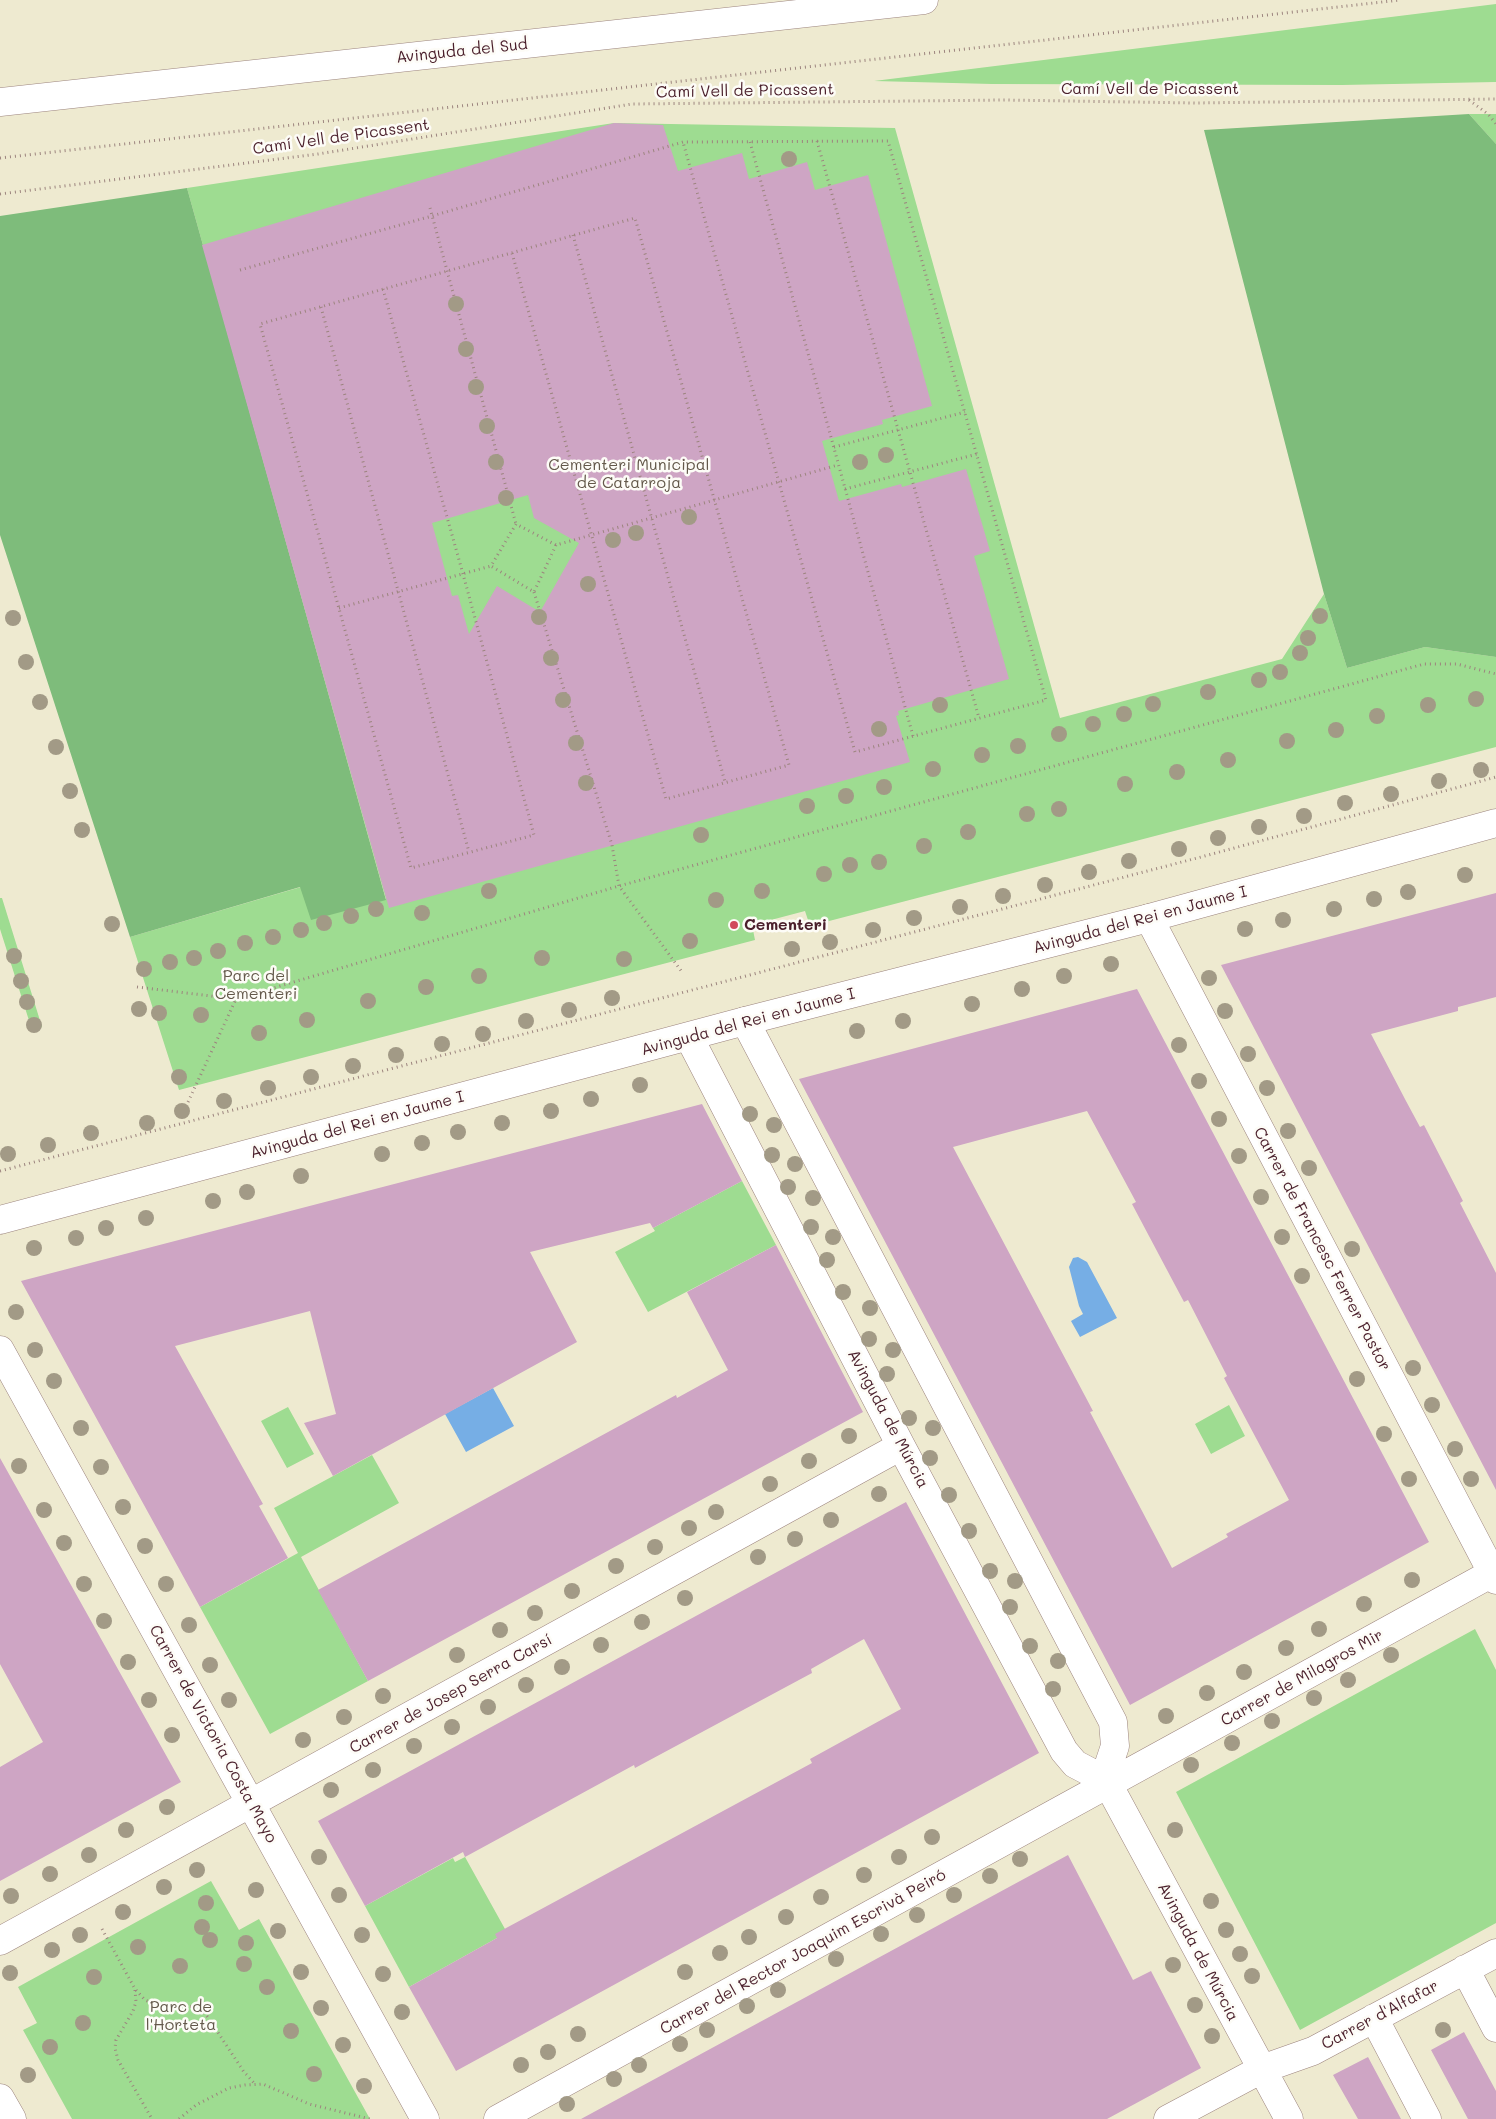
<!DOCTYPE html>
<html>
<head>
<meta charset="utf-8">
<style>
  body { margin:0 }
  canvas { display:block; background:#eeead0 }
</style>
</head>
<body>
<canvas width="1496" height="2119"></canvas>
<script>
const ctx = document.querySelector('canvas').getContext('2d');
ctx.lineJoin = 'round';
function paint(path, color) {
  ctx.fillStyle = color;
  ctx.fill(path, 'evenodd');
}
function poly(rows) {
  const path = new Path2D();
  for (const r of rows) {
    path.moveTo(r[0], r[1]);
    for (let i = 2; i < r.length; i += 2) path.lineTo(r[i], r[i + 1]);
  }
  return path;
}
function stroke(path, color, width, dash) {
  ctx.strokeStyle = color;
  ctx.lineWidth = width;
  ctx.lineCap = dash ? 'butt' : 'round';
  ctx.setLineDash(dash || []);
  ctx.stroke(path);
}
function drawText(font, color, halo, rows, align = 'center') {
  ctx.font = font + ' Mali,sans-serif';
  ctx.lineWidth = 5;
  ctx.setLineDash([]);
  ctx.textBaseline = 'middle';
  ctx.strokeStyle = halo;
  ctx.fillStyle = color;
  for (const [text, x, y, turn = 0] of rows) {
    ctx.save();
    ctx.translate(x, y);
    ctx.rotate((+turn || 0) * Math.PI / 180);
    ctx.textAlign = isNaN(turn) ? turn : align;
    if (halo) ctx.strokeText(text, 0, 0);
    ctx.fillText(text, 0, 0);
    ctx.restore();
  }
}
const green = poly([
  [1496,4,1496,82,1342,85,992,84,874,81],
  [1469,114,1496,114,1496,144],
  [614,123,895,128,1060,718,1282,659,1324,594,1347,668,1425,647,1496,657,1496,747,810,926,805,911,752,925,755,940,179,1090,130,937,301,887,386,899,187,188],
  [0,898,2,898,42,1027,32,1030,0,929],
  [742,1181,776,1245,648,1312,615,1252,655,1231,653,1228],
  [1229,1405,1245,1436,1211,1454,1195,1424],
  [288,1407,314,1454,287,1468,261,1421],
  [372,1455,399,1503,301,1557,368,1681,270,1734,200,1607,298,1553,274,1508],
  [1475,1629,1496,1670,1496,1923,1300,2030,1176,1792],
  [465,1857,505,1929,497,1938,409,1987,365,1906,453,1858,455,1862],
  [211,1881,239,1930,259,1919,370,2119,72,2119,23,2030,37,2023,18,1987]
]);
const forest = poly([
  [1469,114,1496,144,1496,657,1425,647,1347,668,1324,594,1204,130],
  [187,188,386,900,311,920,300,887,130,937,0,535,0,216]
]);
const water = poly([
  [1078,1257,1087,1262,1117,1318,1080,1337,1071,1321,1083,1314,1079,1306,1069,1267,1073,1258],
  [493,1388,514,1426,466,1452,445,1414]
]);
const building = poly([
  [614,123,663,125,678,171,742,153,749,179,807,162,815,190,868,175,932,406,882,420,883,424,822,441,839,501,901,484,902,487,966,469,990,551,974,556,1009,679,898,711,899,715,896,716,910,762,389,908,202,245],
  [528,495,534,518,579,543,540,612,497,586,469,634,458,595,452,596,432,523],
  [1496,893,1496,997,1458,1007,1458,1011,1371,1034,1406,1101,1420,1127,1424,1125,1463,1201,1460,1203,1496,1273,1496,1490,1221,965],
  [1137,989,1429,1542,1130,1705,799,1079],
  [1087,1111,1136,1202,1132,1204,1184,1302,1188,1300,1227,1376,1224,1378,1289,1500,1226,1534,1228,1537,1172,1568,1090,1412,1093,1411,953,1147],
  [702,1104,742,1181,653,1228,650,1223,530,1252,577,1342,333,1476,304,1423,336,1414,310,1311,175,1346,263,1504,259,1506,288,1558,200,1607,21,1281],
  [776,1245,863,1412,368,1681,318,1590,676,1395,677,1398,728,1370,687,1292],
  [0,1458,181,1782,0,1881,0,1767,43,1742,0,1664],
  [906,1502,1039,1753,456,2071,409,1987,497,1938,495,1934,812,1763,810,1759,901,1709,864,1639,811,1669,812,1673,635,1768,634,1765,465,1857,463,1852,365,1906,318,1821],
  [1068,1855,1133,1980,1151,1971,1201,2068,1107,2119,581,2119],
  [1464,2032,1496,2091,1496,2119,1468,2119,1431,2050],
  [1368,2057,1401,2119,1358,2119,1333,2075]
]);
const path = poly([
  [1469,100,1488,114,1496,124],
  [817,141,979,718],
  [750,142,913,736],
  [0,158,1400,0],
  [0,194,318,154,632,104,1005,100,1195,103,1496,99],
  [430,208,516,524],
  [573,235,725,782],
  [240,270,432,216,683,142,888,141,1046,700,855,752,683,142],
  [383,289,463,574,534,835,411,868,260,324,635,218,789,765,666,799,512,253],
  [321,307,469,852],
  [834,447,965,412],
  [845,489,977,454],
  [556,545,534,592,491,566,516,524,556,545,838,465],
  [534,592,612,845,619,886,682,972],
  [339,608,491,566],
  [137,987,236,999,619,886,1424,664,1457,664,1496,674],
  [188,1102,236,999],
  [0,1171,1201,857,1496,777],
  [102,1929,135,1989,145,2000,162,2007,189,2006,198,2008,207,2016,244,2072,255,2084],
  [135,1990,136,2002,133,2011,116,2040,115,2048,118,2060,152,2119],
  [179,2119,196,2105,229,2088,245,2085,263,2084,309,2104,370,2119]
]);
const street = poly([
  [1149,918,1496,1580],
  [745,1021,1113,1722,1115,1746,1106,1773,1108,1784],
  [689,1037,901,1446,1064,1751,1075,1764,1096,1775,1108,1784,1289,2119],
  [0,1350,425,2119],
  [0,1941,901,1446],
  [1465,1969,1496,2028],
  [1374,2018,1427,2119],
  [0,2098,12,2119],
  [498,2119,1496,1571],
  [1168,2119,1262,2069,1313,2051,1496,1953]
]);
const secondary = poly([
  [0,102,924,0],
  [0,1220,745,1021,1149,918,1496,823]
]);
const trees = [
  [789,159],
  [456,304],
  [466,349],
  [476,387],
  [487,426],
  [886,455],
  [496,462],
  [860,462],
  [506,498],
  [689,517],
  [636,533],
  [613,540],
  [588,584],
  [1320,616],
  [539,617],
  [13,618],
  [1308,638],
  [1300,653],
  [551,658],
  [26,662],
  [1280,672],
  [1259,680],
  [1208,692],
  [1476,699],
  [563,700],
  [40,702],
  [1153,704],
  [940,705],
  [1428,705],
  [1124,714],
  [1377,716],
  [1093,724],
  [879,729],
  [1336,730],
  [1059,734],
  [1287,741],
  [576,743],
  [1018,746],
  [56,747],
  [982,755],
  [1228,760],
  [933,769],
  [1481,770],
  [1177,772],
  [1439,781],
  [586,783],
  [1125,784],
  [884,787],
  [70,791],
  [1391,794],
  [846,796],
  [1345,803],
  [807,806],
  [1059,809],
  [1027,814],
  [1304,816],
  [1259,827],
  [82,830],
  [968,832],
  [701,835],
  [1218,838],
  [924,846],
  [1179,849],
  [1129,861],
  [879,862],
  [850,865],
  [1089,872],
  [824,874],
  [1465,875],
  [1045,885],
  [489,891],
  [762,891],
  [1408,892],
  [1003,896],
  [1374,899],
  [716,900],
  [960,907],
  [376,909],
  [1334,909],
  [422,913],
  [351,916],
  [914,918],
  [1283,920],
  [324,923],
  [112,924],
  [1245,929],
  [301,930],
  [873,930],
  [273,937],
  [690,941],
  [830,942],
  [245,943],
  [792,949],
  [218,951],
  [14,956],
  [194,958],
  [542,958],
  [624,959],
  [170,962],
  [1111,964],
  [144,969],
  [479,976],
  [1064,976],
  [1209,978],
  [21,981],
  [426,987],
  [1022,989],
  [612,998],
  [368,1001],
  [27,1002],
  [972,1004],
  [139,1009],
  [569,1010],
  [1225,1011],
  [159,1013],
  [201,1015],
  [307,1020],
  [526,1021],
  [903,1021],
  [34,1025],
  [857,1031],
  [259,1033],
  [483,1034],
  [442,1044],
  [1179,1045],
  [1248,1054],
  [396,1055],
  [353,1066],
  [179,1077],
  [311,1077],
  [1199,1081],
  [640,1085],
  [268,1088],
  [1267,1088],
  [591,1099],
  [224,1101],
  [182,1111],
  [551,1111],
  [750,1114],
  [1219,1119],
  [147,1123],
  [502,1123],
  [774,1125],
  [1288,1131],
  [458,1132],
  [91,1133],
  [422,1143],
  [48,1145],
  [8,1154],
  [382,1154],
  [772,1155],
  [1239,1156],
  [795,1164],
  [1309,1168],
  [301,1176],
  [788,1187],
  [247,1192],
  [1261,1197],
  [813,1198],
  [213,1201],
  [146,1218],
  [811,1227],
  [106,1228],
  [833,1237],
  [1282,1237],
  [76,1238],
  [34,1248],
  [1352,1249],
  [827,1260],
  [1302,1276],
  [843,1292],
  [870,1308],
  [16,1312],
  [869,1339],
  [35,1350],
  [893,1350],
  [1413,1368],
  [887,1374],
  [1357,1379],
  [54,1381],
  [1432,1405],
  [909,1418],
  [81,1428],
  [933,1428],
  [1384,1434],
  [849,1436],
  [1455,1449],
  [930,1458],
  [809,1461],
  [19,1466],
  [101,1467],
  [1409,1479],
  [1471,1479],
  [770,1484],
  [879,1494],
  [949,1495],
  [123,1507],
  [44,1510],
  [716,1512],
  [831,1520],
  [689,1528],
  [969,1531],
  [795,1539],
  [64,1543],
  [145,1546],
  [655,1547],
  [758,1557],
  [616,1566],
  [990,1571],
  [1412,1580],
  [1015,1581],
  [84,1584],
  [166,1584],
  [572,1591],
  [685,1598],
  [1364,1604],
  [1010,1607],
  [535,1613],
  [104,1621],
  [642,1622],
  [189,1625],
  [1319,1629],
  [500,1630],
  [601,1645],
  [1030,1646],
  [1286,1648],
  [457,1655],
  [1391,1655],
  [1058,1661],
  [128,1662],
  [210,1665],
  [562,1667],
  [1244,1672],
  [1348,1680],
  [526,1685],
  [1053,1689],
  [1207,1693],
  [383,1696],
  [1314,1698],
  [149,1700],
  [229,1700],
  [488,1707],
  [1166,1716],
  [344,1717],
  [1272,1721],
  [452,1727],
  [172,1735],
  [303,1740],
  [1232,1743],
  [414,1746],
  [1191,1765],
  [373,1770],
  [331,1790],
  [167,1807],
  [126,1830],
  [1175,1830],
  [932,1837],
  [89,1855],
  [319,1857],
  [899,1857],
  [1020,1859],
  [197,1870],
  [50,1874],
  [864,1875],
  [990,1876],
  [164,1887],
  [256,1890],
  [339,1895],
  [954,1895],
  [11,1896],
  [821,1897],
  [1211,1901],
  [206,1903],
  [123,1912],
  [917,1915],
  [786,1917],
  [202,1927],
  [1226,1930],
  [278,1931],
  [881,1934],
  [80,1935],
  [362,1935],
  [749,1937],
  [210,1940],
  [246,1943],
  [138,1947],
  [52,1950],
  [720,1953],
  [1240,1954],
  [836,1959],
  [244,1964],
  [1173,1965],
  [180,1966],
  [301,1972],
  [685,1972],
  [10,1973],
  [383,1974],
  [1252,1976],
  [94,1977],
  [267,1987],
  [778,1990],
  [1195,2005],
  [747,2006],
  [321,2008],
  [402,2012],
  [83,2023],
  [707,2030],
  [1443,2030],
  [291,2031],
  [578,2034],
  [1212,2036],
  [680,2044],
  [343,2045],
  [50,2047],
  [548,2052],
  [521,2065],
  [639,2065],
  [314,2074],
  [28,2075],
  [614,2079],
  [364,2086],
  [567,2104]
];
const markers = [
  [734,925,5,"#d1495b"]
];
const streetNames = [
  ["Avinguda del Sud",462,51,-6],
  ["Camí Vell de Picassent",1150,89],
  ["Camí Vell de Picassent",745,91,-1],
  ["Camí Vell de Picassent",341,137,-8],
  ["Avinguda del Rei en Jaume I",1140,920,-15],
  ["Avinguda del Rei en Jaume I",748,1022,-15],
  ["Avinguda del Rei en Jaume I",357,1125,-15],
  ["Carrer de Francesc Ferrer Pastor",1322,1249,62],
  ["Avinguda de Múrcia",888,1419,62],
  ["Carrer de Milagros Mir",1302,1678,-29],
  ["Carrer de Josep Serra Carsí",451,1694,-29],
  ["Carrer de Victoria Costa Mayo",213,1734,61],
  ["Carrer del Rector Joaquim Escrivà Peiró",803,1952,-29],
  ["Avinguda de Múrcia",1198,1952,62],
  ["Carrer d'Alfafar",1380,2015,-28]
];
const parkNames = [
  ["Cementeri Municipal",629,465],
  ["de Catarroja",629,483],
  ["Parc del",256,976],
  ["Cementeri",256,994],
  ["Parc de",181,2007],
  ["l'Horteta",181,2025]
];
const poiNames = [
  ["Cementeri",744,925]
];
paint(green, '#9edc91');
paint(forest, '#7ebc7b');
paint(water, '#76aee5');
paint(building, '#cea5c4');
stroke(street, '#9c847e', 29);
stroke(secondary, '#9c847e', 29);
stroke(path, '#9c847e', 3, [1, 4]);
stroke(street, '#fff', 28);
stroke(secondary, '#fff', 28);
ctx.fillStyle = '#a29a86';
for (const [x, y] of trees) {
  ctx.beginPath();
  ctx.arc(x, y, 8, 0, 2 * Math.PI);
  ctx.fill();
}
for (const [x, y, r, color] of markers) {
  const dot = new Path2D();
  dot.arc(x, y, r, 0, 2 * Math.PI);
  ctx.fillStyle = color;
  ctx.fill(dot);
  stroke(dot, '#fdfcf7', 2);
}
drawText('16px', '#4a1f2b', '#fdfcf7', streetNames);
drawText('16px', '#63584a', '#fdfcf7', parkNames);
drawText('bold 16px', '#4a1f2b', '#fdfcf7', poiNames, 'left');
</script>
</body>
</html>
